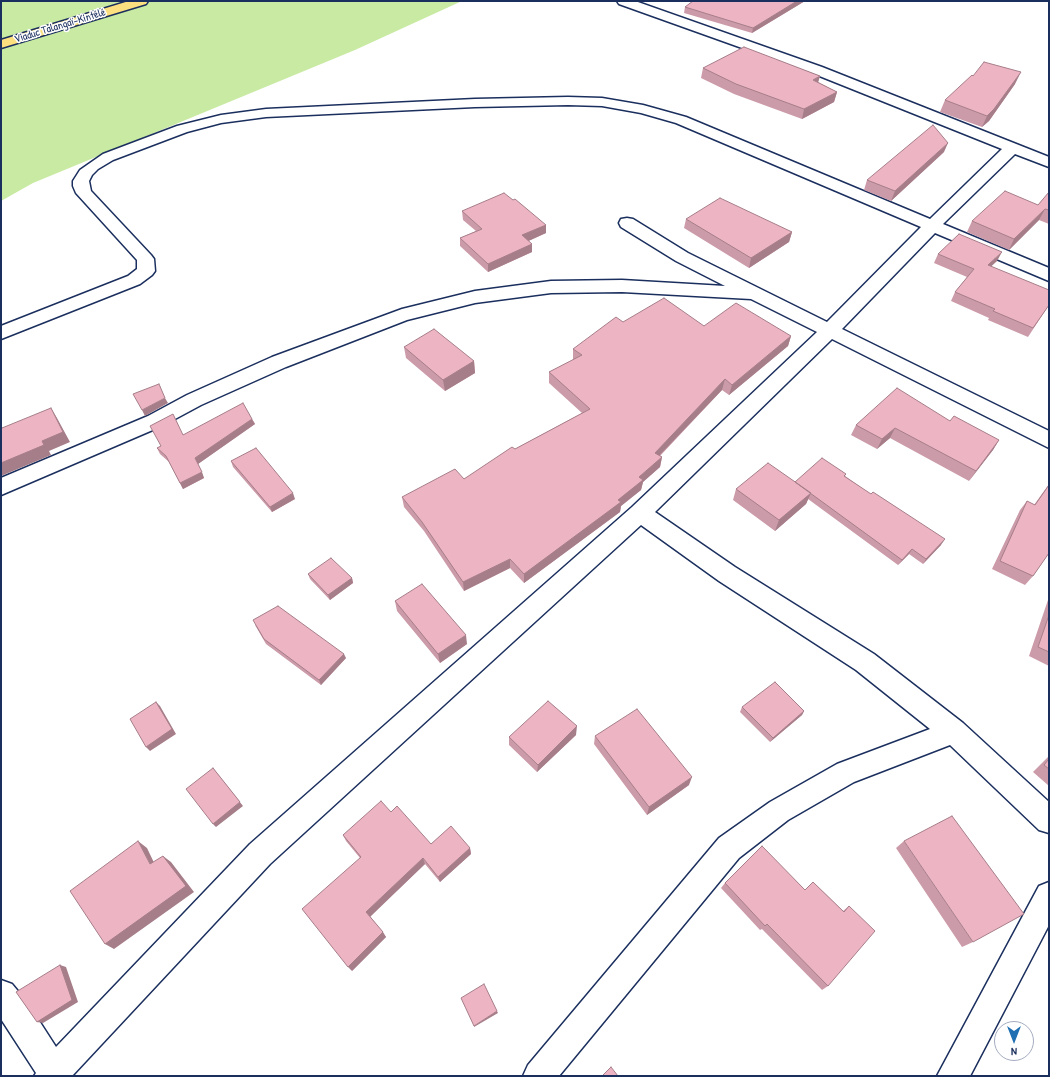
<!DOCTYPE html>
<html>
<head>
<meta charset="utf-8">
<style>
  body { margin:0 }
  #map { position:relative; width:1050px; height:1077px; overflow:hidden; background:#fff; font-family:"Patrick Hand",sans-serif }
  canvas { display:block }
  .frame { position:absolute; inset:0; border:2px solid #1b2f5e; pointer-events:none }
  .north { position:absolute; left:994px; top:1021px; width:40px; height:40px; box-sizing:border-box; background:#fff; border:1px solid #a4acbf; border-radius:50%; rotate:180deg; font-size:11px; font-weight:700; line-height:16px; text-align:center; color:#1b2f5e }
  .north::after { content:''; display:block; margin:auto; width:14px; height:18px; background:#1f6fb2; clip-path:polygon(50% 0,100% 100%,50% 72%,0 100%) }
</style>
</head>
<body>
<div id="map">
<canvas width="1050" height="1077"></canvas>
<div class="frame"></div>
<div class="north">N</div>
</div>
<script>
const ctx = document.querySelector('canvas').getContext('2d');
ctx.lineJoin = 'round';
function paint(path, color) {
  ctx.fillStyle = color;
  ctx.fill(path, 'evenodd');
}
function poly(rows) {
  const path = new Path2D();
  for (const r of rows) {
    path.moveTo(r[0], r[1]);
    for (let i = 2; i < r.length; i += 2) path.lineTo(r[i], r[i + 1]);
  }
  return path;
}
function stroke(path, color, width, dash) {
  ctx.strokeStyle = color;
  ctx.lineWidth = width;
  ctx.lineCap = dash ? 'butt' : 'round';
  ctx.setLineDash(dash || []);
  ctx.stroke(path);
}
function drawText(font, color, halo, rows, align = 'center') {
  ctx.font = font + ' "Patrick Hand",sans-serif';
  ctx.lineWidth = 3;
  ctx.setLineDash([]);
  ctx.textBaseline = 'middle';
  ctx.strokeStyle = halo;
  ctx.fillStyle = color;
  for (const [text, x, y, turn = 0] of rows) {
    ctx.save();
    ctx.translate(x, y);
    ctx.rotate((+turn || 0) * Math.PI / 180);
    ctx.textAlign = isNaN(turn) ? turn : align;
    if (halo) ctx.strokeText(text, 0, 0);
    ctx.fillText(text, 0, 0);
    ctx.restore();
  }
}
const green = poly([
  [1,1,462,1,355,50,33,183,1,201]
]);
const minor = poly([
  [617,1,635,1,822,67,1049,157,1049,167,1015,154,943,224,1049,268,1049,281,935,233,842,329,1049,431,1049,448,832,339,655,512,735,567,874,654,963,723,1049,802,1049,833,1039,830,950,745,854,782,788,820,739,858,559,1076,523,1076,528,1065,719,838,770,802,837,764,930,729,856,670,719,581,641,525,270,864,72,1076,34,1076,36,1073,1,1019,1,980,12,984,27,1002,56,1047,250,844,632,507,817,332,751,299,622,292,551,293,475,303,407,320,286,367,201,405,162,426,1,495,1,478,148,416,187,395,272,357,402,309,475,291,551,281,622,280,725,286,676,261,621,227,619,223,621,219,627,218,633,219,688,253,827,322,921,227,676,123,641,113,602,106,568,105,475,107,266,117,221,123,187,132,113,160,98,169,92,175,89,181,91,191,151,255,154,259,155,271,152,275,140,284,1,339,1,326,128,276,137,269,137,260,76,193,73,186,73,181,80,170,103,154,177,126,221,115,266,109,475,99,568,97,602,98,643,105,686,117,930,219,1002,149,812,73,619,4,617,1],
  [1049,882,1049,925,970,1076,937,1076,1039,886,1049,882]
]);
const trunk = poly([
  [129,1,148,1,146,4,1,48,1,40,129,1]
]);
const wall = poly([
  [693,1,805,1,752,33,684,13,685,7],
  [703,68,820,76,818,82,837,92,834,102,802,119,734,94,701,78],
  [1015,84,989,121,982,127,940,112,945,100],
  [944,152,891,201,864,190,867,180],
  [1049,192,1049,224,1039,220,1009,250,967,232,972,221,1038,205],
  [462,211,546,225,546,233,528,241,532,244,532,252,488,272,460,246,460,238,476,231,463,220],
  [686,219,792,232,789,242,749,268,684,228],
  [938,254,997,261,991,266,1049,305,1028,337,988,320,989,318,951,301,955,292,967,277,934,263],
  [623,322,704,326,791,336,788,346,729,395,722,390,660,456,662,457,660,467,643,482,641,490,621,506,620,512,524,583,510,568,464,591,424,531,404,507,402,497,464,479,515,449,582,413,549,383,549,372,573,360,573,349],
  [404,347,474,361,475,373,445,391,406,358],
  [252,419,255,424,198,464,204,478,183,489,169,462,160,454,157,448,183,435],
  [950,421,999,440,993,450,969,481,890,438,877,449,851,435,856,425],
  [231,461,295,499,272,512,233,467],
  [846,474,845,476,941,545,923,564,909,554,898,565,808,499,806,504,775,531,733,500,736,489,795,482],
  [1049,484,1049,553,1033,576,1025,585,992,569,1020,510,1027,501,1034,505],
  [308,574,352,578,353,583,330,600,310,579],
  [1049,597,1049,666,1029,656],
  [395,601,467,644,440,663,397,611],
  [255,625,346,658,321,685,266,644],
  [742,707,804,711,802,715,770,742,740,712],
  [576,735,537,772,509,745,509,737],
  [595,736,689,785,647,815,594,744],
  [1049,756,1049,786,1033,772],
  [391,812,431,844,470,848,471,854,440,882,425,864,370,916,386,937,352,971,360,858,346,841,343,835],
  [904,841,973,942,962,947,896,848],
  [813,882,843,911,849,906,828,986,822,990,762,929,760,930,721,888,725,883,805,890]
]);
const shadedWall = poly([
  [797,1,805,1,752,33,753,28],
  [1021,72,1015,84,989,121,982,127,987,116],
  [820,76,817,86,813,80],
  [837,92,834,102,802,119,804,109],
  [948,143,944,152,891,201,895,191],
  [1045,209,1039,220,1009,250,1014,239],
  [546,225,546,233,522,244,522,235],
  [792,232,789,242,749,268,751,258],
  [532,244,532,252,488,272,488,264],
  [1002,252,997,261,983,274,988,265],
  [791,336,788,346,729,395,732,385],
  [474,361,475,373,445,391,443,380],
  [725,379,722,390,653,462,655,453],
  [165,398,168,403,145,416,142,410],
  [51,408,57,418,70,442,49,451,51,455,1,476,1,463,42,441],
  [252,419,255,424,198,464,195,458],
  [895,428,890,438,877,449,882,439],
  [999,440,993,450,969,481,976,471],
  [662,457,660,467,643,482,641,490,621,506,620,512,524,583,524,574,618,500,639,477],
  [202,472,204,478,183,489,180,483],
  [293,493,295,499,272,512,270,507],
  [811,493,806,504,775,531,779,520],
  [945,539,941,545,923,564,926,559],
  [912,549,909,554,898,565,902,560],
  [510,559,510,568,464,591,463,582],
  [352,578,353,583,330,600,328,595],
  [466,635,467,644,440,663,438,654],
  [344,654,346,658,321,685,319,680],
  [156,702,160,706,176,734,150,751,146,747],
  [804,711,802,715,770,742,773,738],
  [577,726,576,735,537,772,538,765],
  [213,768,243,806,216,827,213,824],
  [692,777,689,785,647,815,649,807],
  [138,841,147,848,158,871,150,864],
  [470,848,471,854,440,882,438,877],
  [163,856,171,862,194,892,114,949,105,944],
  [423,858,425,864,370,917,366,912],
  [383,932,386,937,352,971,348,967],
  [60,965,66,967,78,1002,43,1023,37,1022],
  [497,1011,498,1013,474,1027,474,1026]
]);
const building = poly([
  [693,1,797,1,753,28,685,7,693,1],
  [744,47,820,76,813,80,837,92,804,109,736,84,703,68,744,47],
  [984,62,1021,72,994,109,987,116,945,100,972,75,973,76,984,62],
  [933,125,948,143,895,191,867,180,933,125],
  [1005,191,1038,205,1049,192,1049,210,1045,209,1014,239,972,221,1005,191],
  [504,193,513,200,515,199,546,225,522,235,532,244,488,264,460,238,482,229,462,211,504,193],
  [720,198,792,232,751,258,686,219,720,198],
  [959,234,1002,252,988,265,1049,290,1049,305,1033,328,993,311,995,309,955,292,974,269,938,254,959,234],
  [664,298,704,326,736,303,791,336,732,385,725,379,655,453,662,457,639,477,643,480,618,500,621,502,524,574,510,559,463,582,422,522,402,497,455,469,464,479,512,447,515,449,590,409,549,372,582,355,573,349,616,317,623,322,664,298],
  [434,329,474,361,443,380,404,347,434,329],
  [159,384,165,398,142,410,133,394,159,384],
  [897,388,950,421,954,416,999,440,976,471,895,428,882,439,856,425,897,388],
  [243,403,252,419,195,458,202,472,180,483,166,456,157,448,161,446,150,426,173,414,183,435,243,403],
  [51,408,63,432,42,441,44,445,1,463,1,426,2,428,51,408],
  [256,448,293,493,270,507,231,461,256,448],
  [822,458,846,474,844,476,871,494,873,492,945,539,926,559,912,549,902,560,795,482,822,458],
  [768,463,811,493,779,520,736,489,768,463],
  [1049,485,1049,553,1033,576,1000,561,1027,501,1035,505,1049,485],
  [331,558,352,578,328,595,308,574,331,558],
  [422,584,466,635,438,654,395,601,422,584],
  [278,606,344,654,319,680,264,639,253,620,278,606],
  [1049,615,1049,652,1038,647,1049,615],
  [775,682,804,711,773,738,742,707,775,682],
  [548,701,577,726,538,765,509,737,548,701],
  [156,702,172,729,146,747,130,719,156,702],
  [637,709,692,777,649,807,595,736,637,709],
  [1049,759,1049,769,1044,765,1049,759],
  [213,768,240,802,213,824,186,789,213,768],
  [381,801,391,812,397,806,431,844,451,826,470,848,438,877,423,858,366,912,383,932,348,967,302,909,361,857,343,835,381,801],
  [952,816,1024,914,973,942,904,841,952,816],
  [138,841,150,864,163,856,186,886,105,944,70,891,138,841],
  [762,846,805,890,813,882,844,912,849,906,875,931,828,986,767,924,765,926,725,883,762,846],
  [60,965,72,1000,37,1022,16,992,60,965],
  [484,984,497,1011,474,1026,461,998,484,984],
  [611,1067,618,1076,602,1076,611,1067]
]);
const farStreetnames = [
  ["Viaduc Talangaï-Kintélé",60,26,-17]
];
paint(green, '#c9eaa2');
stroke(minor, '#1b2f5e', 3);
stroke(trunk, '#1b2f5e', 3);
paint(minor, '#fff');
paint(trunk, '#fce080');
paint(wall, '#cc9ba9');
paint(shadedWall, '#a67e89');
paint(building, '#edb4c4');
stroke(building, '#a67e89', 1);
drawText('11px', '#1b2f5e', '#fff', farStreetnames);
</script>
</body>
</html>
